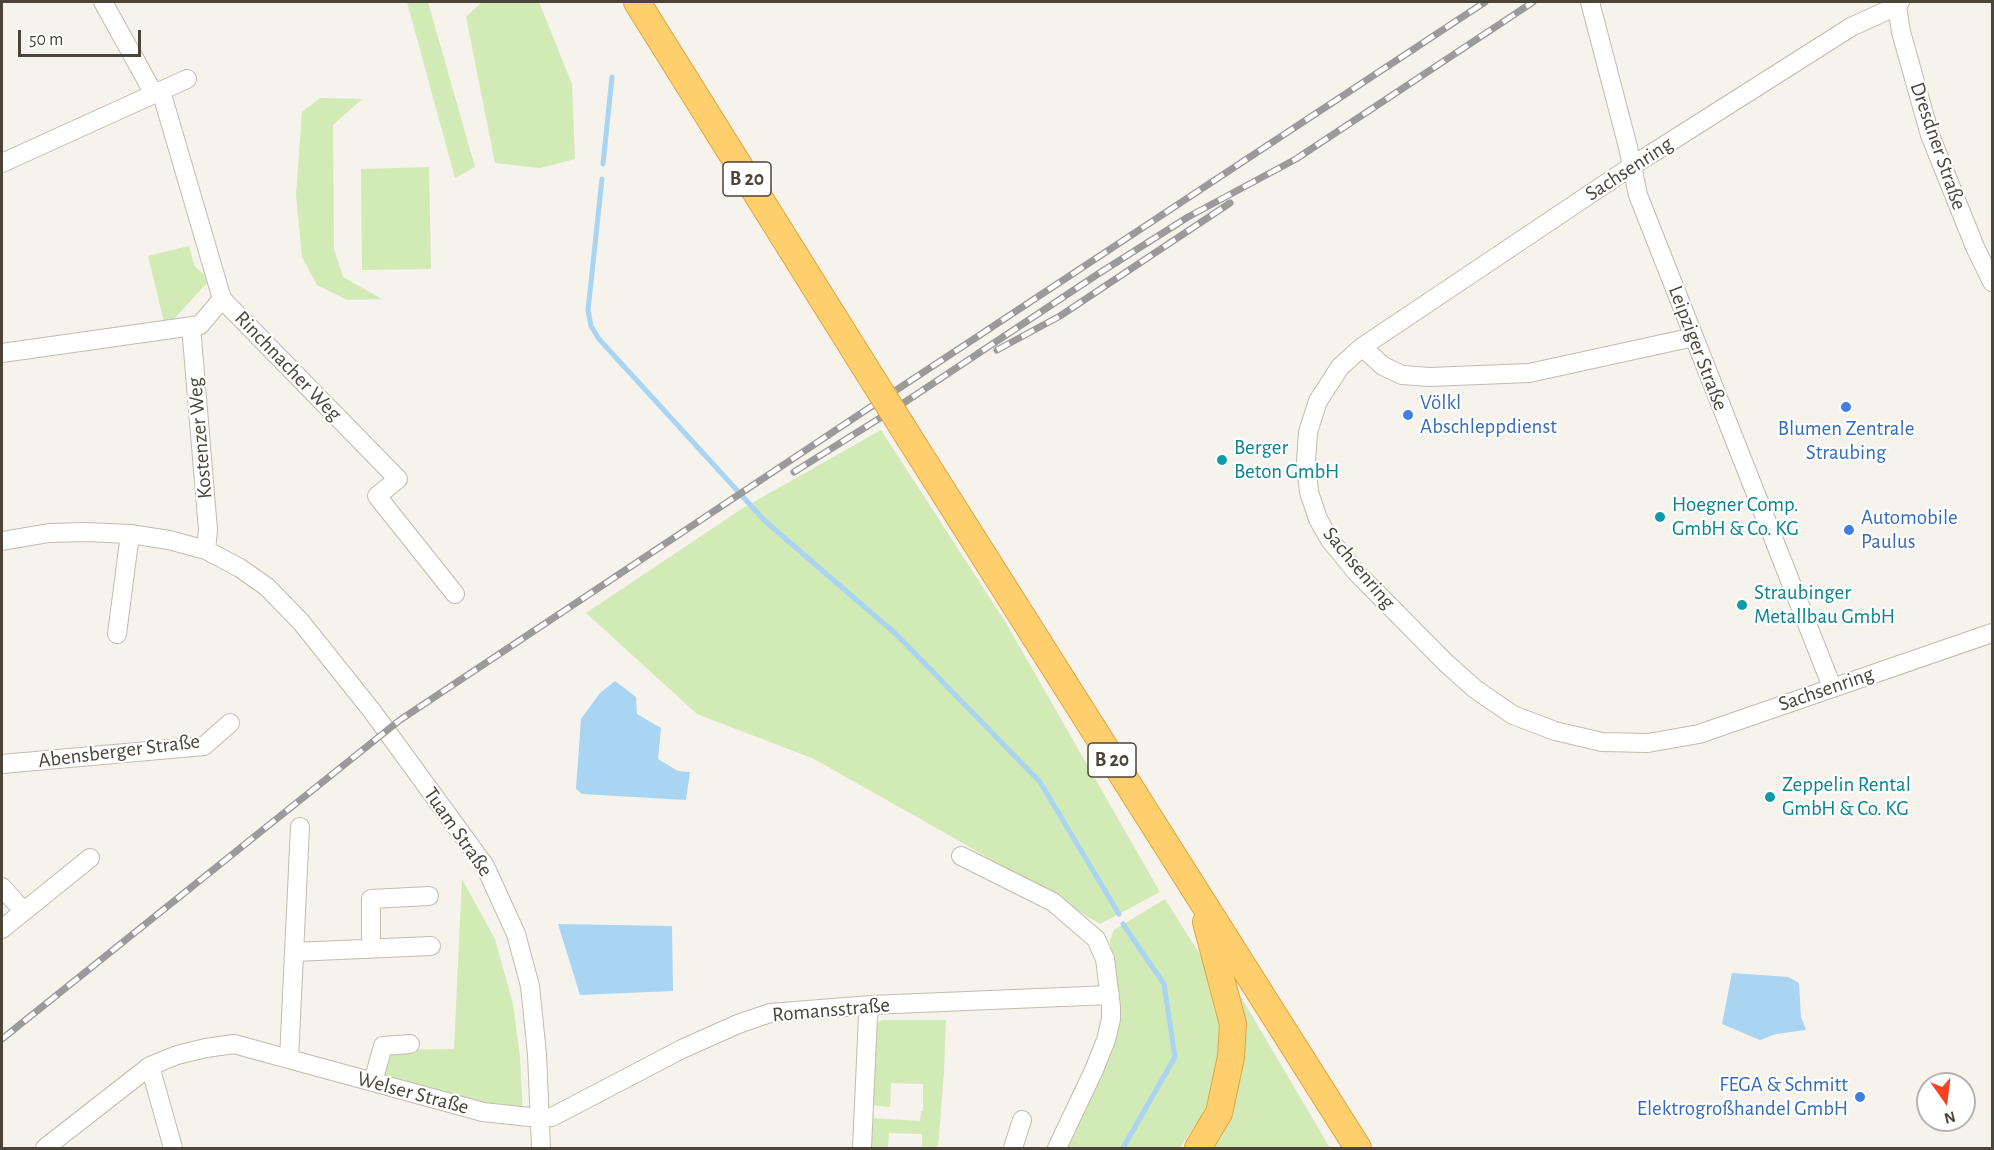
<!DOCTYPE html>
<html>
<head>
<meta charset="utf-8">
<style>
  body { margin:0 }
  #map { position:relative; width:1994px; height:1150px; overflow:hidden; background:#f6f3ec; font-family:"Alegreya Sans",sans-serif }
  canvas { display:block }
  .frame { position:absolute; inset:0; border:3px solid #4b4439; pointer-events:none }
  .north { position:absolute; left:1916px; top:1072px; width:60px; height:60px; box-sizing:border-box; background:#fff; border:2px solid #b7b4b0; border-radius:50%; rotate:166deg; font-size:16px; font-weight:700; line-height:24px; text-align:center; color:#4b4439 }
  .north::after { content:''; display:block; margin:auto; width:21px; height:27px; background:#fc3f1d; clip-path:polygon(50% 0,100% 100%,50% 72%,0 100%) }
  .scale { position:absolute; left:18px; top:30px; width:123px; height:27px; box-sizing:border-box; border:3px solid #4b4439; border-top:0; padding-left:8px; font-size:18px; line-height:21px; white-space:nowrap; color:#4b4439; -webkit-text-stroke:4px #fff; paint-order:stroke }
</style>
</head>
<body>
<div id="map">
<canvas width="1994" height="1150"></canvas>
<div class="frame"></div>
<div class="north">N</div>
<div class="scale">50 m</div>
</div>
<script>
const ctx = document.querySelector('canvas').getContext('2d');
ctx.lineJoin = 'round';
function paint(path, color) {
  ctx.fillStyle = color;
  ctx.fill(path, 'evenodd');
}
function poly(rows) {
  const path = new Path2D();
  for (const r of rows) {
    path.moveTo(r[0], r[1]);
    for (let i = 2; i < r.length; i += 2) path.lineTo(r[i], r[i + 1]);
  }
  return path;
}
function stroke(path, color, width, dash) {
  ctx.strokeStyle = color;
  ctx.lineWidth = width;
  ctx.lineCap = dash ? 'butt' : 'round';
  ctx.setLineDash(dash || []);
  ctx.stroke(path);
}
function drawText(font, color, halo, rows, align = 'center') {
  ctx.font = font + ' "Alegreya Sans",sans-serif';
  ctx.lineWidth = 4.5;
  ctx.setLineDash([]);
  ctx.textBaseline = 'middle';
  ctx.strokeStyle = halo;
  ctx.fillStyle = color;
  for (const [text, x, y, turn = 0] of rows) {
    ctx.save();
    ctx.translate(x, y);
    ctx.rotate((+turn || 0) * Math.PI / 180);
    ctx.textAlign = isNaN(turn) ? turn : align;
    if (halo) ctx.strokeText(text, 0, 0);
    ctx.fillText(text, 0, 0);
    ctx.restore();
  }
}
const green = poly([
  [407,2,428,2,475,167,455,178],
  [482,2,539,2,572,84,575,159,540,168,495,163,466,17],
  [320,98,362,99,333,125,334,249,343,277,382,299,347,300,317,285,302,257,296,195,302,112],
  [429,167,431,269,362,270,361,169],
  [189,246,194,265,204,275,207,283,173,320,164,322,148,256],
  [881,430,1006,623,1160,892,1100,924,961,842,814,759,697,714,586,613,743,508],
  [462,879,495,939,513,1004,520,1057,523,1114,377,1079,384,1050,454,1049],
  [1165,899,1209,969,1220,1001,1223,1041,1217,1074,1205,1111,1180,1148,1067,1148,1113,1049,1119,1016,1118,986,1110,953,1110,940,1114,930],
  [1234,985,1330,1148,1212,1148,1222,1137,1234,1103,1244,1060,1240,1013],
  [882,1020,946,1020,944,1071,938,1148,922,1148,922,1134,889,1133,888,1148,869,1148,871,1118,920,1121,921,1111,923,1111,923,1084,891,1083,890,1107,871,1105,877,1023]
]);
const water = poly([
  [615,681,636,697,637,714,661,728,658,759,678,771,690,772,686,800,582,794,576,789,581,719,600,693],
  [558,924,672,926,673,991,580,995],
  [1732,973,1788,977,1799,983,1801,1017,1806,1030,1776,1034,1760,1040,1722,1024]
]);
const stream = poly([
  [603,164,612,77],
  [602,179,588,310,591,326,599,339,765,521,897,635,1040,782,1119,914],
  [1123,1148,1175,1057,1164,984,1123,924]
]);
const minor = poly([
  [103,2,154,94],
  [1590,2,1628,147,1638,195,1832,687],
  [1900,2,1897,6,1851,27,1632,166,1362,347,1340,367,1318,401,1308,432,1306,462,1309,492,1318,519,1330,540,1357,573,1446,663,1475,689,1513,715,1555,731,1602,742,1648,743,1699,734,1992,633],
  [1897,6,1901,32,1930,135,1975,247,1992,282],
  [161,91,222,299,398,479,377,496,455,594],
  [2,163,187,79],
  [191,326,208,530,206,550],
  [1362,347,1383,366,1402,375,1430,377,1529,373,1694,337],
  [2,353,200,325,222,299],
  [2,541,49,533,85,532,130,534,169,540,206,550,240,568,267,587,301,622,372,711,485,866,516,934,530,986,537,1054,541,1148],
  [117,634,130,534],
  [2,764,204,746,230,723],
  [961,856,1053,902,1096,939,1105,959,1111,1007,1111,1019,1106,1040,1094,1070,1057,1148],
  [2,887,23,911],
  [2,929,90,858],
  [371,948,371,899,429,896],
  [294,952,431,946],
  [289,1059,300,827],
  [150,1066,173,1148],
  [373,1082,383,1046,410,1044],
  [45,1148,150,1066,177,1055,206,1048,234,1044,483,1112,539,1118,552,1117,682,1049,738,1024,770,1013,871,1005,1110,995],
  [862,1148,868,1016,871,1005],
  [1013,1148,1022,1120]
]);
const highway = poly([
  [637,2,858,356],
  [910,439,1358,1148],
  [1198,1148,1219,1113,1231,1057,1233,1024,1206,922]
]);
const rail = poly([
  [997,350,1060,316,1230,203],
  [794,472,896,408,1098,274,1188,217,1296,159,1533,2],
  [2,1039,400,720,860,414,1485,2]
]);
const highwayBridge = poly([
  [858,356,910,439]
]);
const markers = [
  [1846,407,6,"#3f7fe0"],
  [1408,415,6,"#3f7fe0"],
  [1222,460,6,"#0f9aa8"],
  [1660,517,6,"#0f9aa8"],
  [1849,530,6,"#3f7fe0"],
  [1742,605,6,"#0f9aa8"],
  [1770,797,6,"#0f9aa8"],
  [1860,1097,6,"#3f7fe0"]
];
const shields = [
  [747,179,48],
  [1112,760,48]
];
const shieldNames = [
  ["B 20",747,179],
  ["B 20",1112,760]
];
const streetNames = [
  ["Dresdner Straße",1938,146,71],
  ["Sachsenring",1629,169,-33],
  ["Leipziger Straße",1698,348,69],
  ["Rinchnacher Weg",288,366,46],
  ["Kostenzer Weg",200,438,-95],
  ["Sachsenring",1359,568,50],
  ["Sachsenring",1826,689,-19],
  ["Abensberger Straße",119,751,-7],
  ["Tuam Straße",458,832,55],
  ["Romansstraße",831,1010,-5],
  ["Welser Straße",413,1093,15]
];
const shopNames = [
  ["Völkl",1420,403],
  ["Abschleppdienst",1420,427],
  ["Blumen Zentrale",1846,429,"center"],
  ["Straubing",1846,453,"center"],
  ["Automobile",1861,518],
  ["Paulus",1861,542],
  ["FEGA & Schmitt",1848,1085,"right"],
  ["Elektrogroßhandel GmbH",1848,1109,"right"]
];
const cultureNames = [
  ["Berger",1234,448],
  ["Beton GmbH",1234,472],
  ["Hoegner Comp.",1672,505],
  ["GmbH & Co. KG",1672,529],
  ["Straubinger",1754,593],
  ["Metallbau GmbH",1754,617],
  ["Zeppelin Rental",1782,785],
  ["GmbH & Co. KG",1782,809]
];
paint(green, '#d2eab5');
paint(water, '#a9d4f2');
stroke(stream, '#a9d4f2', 5);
stroke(minor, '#c2bbae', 20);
stroke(highway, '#e0a43c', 28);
stroke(minor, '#fff', 18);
stroke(highway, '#ffcf6e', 26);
stroke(rail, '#9a9a9a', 7);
stroke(rail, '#fff', 4.5, [14]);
stroke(highwayBridge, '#e0a43c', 28, []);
stroke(highwayBridge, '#ffcf6e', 26);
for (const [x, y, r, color] of markers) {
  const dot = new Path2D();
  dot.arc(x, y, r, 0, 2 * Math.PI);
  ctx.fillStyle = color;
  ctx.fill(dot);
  stroke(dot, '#fff', 2);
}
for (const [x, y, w] of shields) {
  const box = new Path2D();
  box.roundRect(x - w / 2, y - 17, w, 34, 4.5);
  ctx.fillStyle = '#fff';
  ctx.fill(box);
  stroke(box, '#4b4439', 1.5);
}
drawText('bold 20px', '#4b4439', null, shieldNames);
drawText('21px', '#4b4439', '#fff', streetNames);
drawText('21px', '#366cbe', '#fff', shopNames, 'left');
drawText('21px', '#0d838f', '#fff', cultureNames, 'left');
</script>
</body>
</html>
